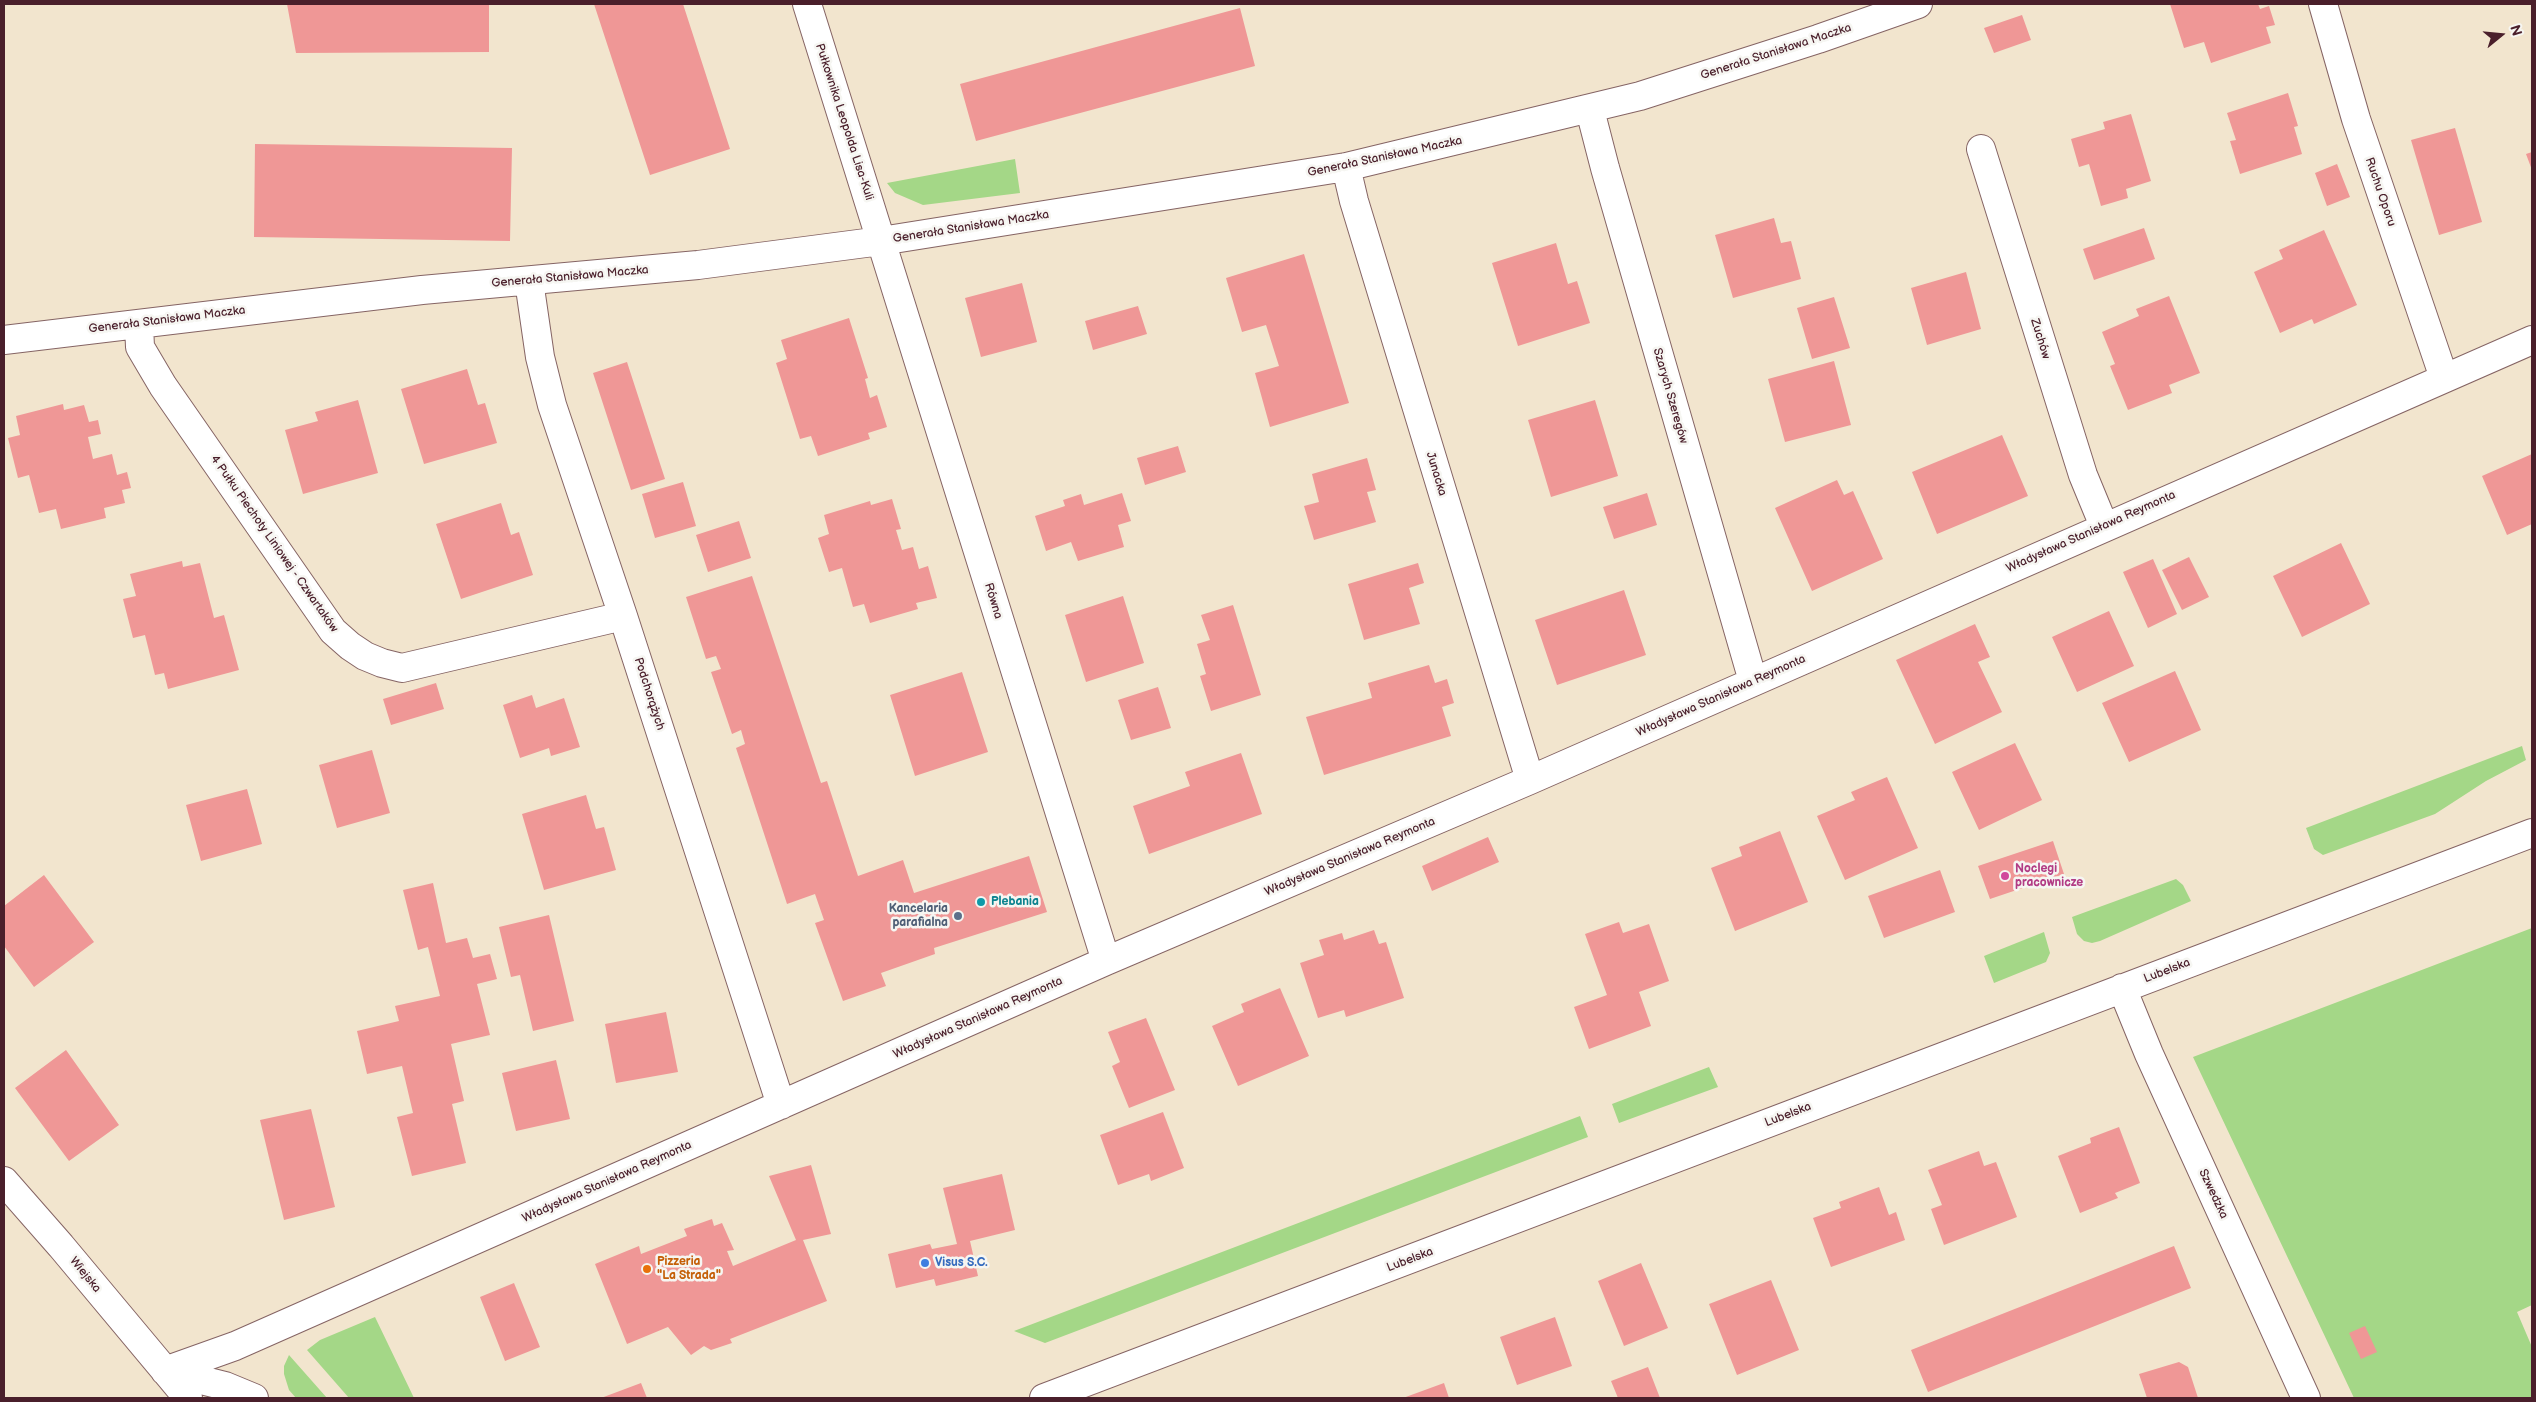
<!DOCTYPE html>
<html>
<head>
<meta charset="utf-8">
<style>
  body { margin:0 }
  #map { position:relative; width:2536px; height:1402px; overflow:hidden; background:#f2e5ce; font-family:"Balsamiq Sans",sans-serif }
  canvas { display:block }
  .frame { position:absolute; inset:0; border:5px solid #4a1f2b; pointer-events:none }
  .north { position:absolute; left:2476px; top:10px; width:50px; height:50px; -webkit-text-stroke:4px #f6f6f2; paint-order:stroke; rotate:73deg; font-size:14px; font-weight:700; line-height:20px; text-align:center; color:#4a1f2b }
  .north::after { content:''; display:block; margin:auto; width:18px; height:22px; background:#4a1f2b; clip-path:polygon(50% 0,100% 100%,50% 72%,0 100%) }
</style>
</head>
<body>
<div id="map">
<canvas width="2536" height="1402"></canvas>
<div class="frame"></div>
<div class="north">N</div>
</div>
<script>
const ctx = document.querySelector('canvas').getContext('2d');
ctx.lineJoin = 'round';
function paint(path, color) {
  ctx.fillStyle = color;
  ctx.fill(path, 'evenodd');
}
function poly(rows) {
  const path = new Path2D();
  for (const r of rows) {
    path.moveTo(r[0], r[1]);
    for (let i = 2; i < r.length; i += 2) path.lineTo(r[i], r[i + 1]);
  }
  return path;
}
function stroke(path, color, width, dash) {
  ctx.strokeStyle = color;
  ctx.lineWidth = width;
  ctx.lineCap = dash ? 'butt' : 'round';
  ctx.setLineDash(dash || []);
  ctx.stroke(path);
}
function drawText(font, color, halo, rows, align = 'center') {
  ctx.font = font + ' "Balsamiq Sans",sans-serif';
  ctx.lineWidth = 5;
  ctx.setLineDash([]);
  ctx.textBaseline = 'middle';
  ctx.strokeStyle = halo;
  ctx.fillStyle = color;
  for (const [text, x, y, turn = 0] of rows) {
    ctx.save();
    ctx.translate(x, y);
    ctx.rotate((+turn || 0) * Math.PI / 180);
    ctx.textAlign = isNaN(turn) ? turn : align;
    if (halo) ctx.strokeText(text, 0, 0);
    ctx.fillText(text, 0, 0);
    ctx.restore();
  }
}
const green = poly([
  [1015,159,1020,193,923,205,895,193,887,183],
  [2522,746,2526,760,2486,781,2435,814,2323,855,2314,849,2306,828],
  [2176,879,2183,885,2191,901,2100,941,2092,943,2084,941,2077,934,2072,917],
  [2532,928,2532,1305,2517,1312,2532,1347,2532,1398,2354,1398,2193,1057],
  [2044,932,2050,953,2046,962,1994,983,1984,956],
  [1709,1067,1718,1087,1619,1123,1612,1104],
  [1580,1116,1588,1137,1045,1343,1014,1331],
  [375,1317,414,1398,349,1398,307,1350,320,1340],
  [289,1355,327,1398,296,1398,289,1390,284,1374,284,1366]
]);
const building = poly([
  [287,4,489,4,489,52,296,53],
  [594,4,683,4,730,149,650,175],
  [2170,4,2258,4,2260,9,2269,6,2275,25,2266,27,2271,43,2211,63,2204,42,2184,48],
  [1240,8,1255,66,976,141,960,84],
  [2022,15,2031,40,1994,53,1984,28],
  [2288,93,2298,126,2294,127,2302,154,2240,174,2230,141,2236,140,2227,113],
  [2131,114,2151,181,2126,189,2128,198,2101,206,2089,164,2079,167,2071,139,2105,129,2103,122],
  [2455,128,2482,222,2439,235,2411,140],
  [255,144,512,148,510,241,254,237],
  [2532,152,2532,170,2526,154],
  [2337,164,2350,197,2327,206,2315,173],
  [1774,218,1781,243,1791,241,1801,279,1733,298,1715,235],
  [2144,228,2155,259,2094,280,2083,249],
  [2324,230,2357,305,2314,324,2312,319,2280,333,2254,272,2283,259,2279,250],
  [1556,243,1568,284,1577,281,1590,323,1518,346,1492,263],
  [1304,254,1349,403,1270,427,1255,373,1279,366,1266,325,1242,332,1226,278],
  [1966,272,1981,329,1927,345,1911,288],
  [1022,283,1037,342,981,357,965,298],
  [2169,296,2200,373,2169,385,2172,393,2128,410,2110,366,2115,364,2102,332,2139,316,2136,309],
  [1834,297,1850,348,1812,359,1797,308],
  [1138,306,1147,334,1093,350,1085,321],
  [849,318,868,378,865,379,870,398,877,395,887,427,868,433,870,439,818,456,811,436,800,439,776,363,787,359,781,340],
  [1834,361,1851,425,1785,442,1768,379],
  [627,362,665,479,631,490,593,373],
  [467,369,478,405,485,403,497,443,424,464,401,389],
  [358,400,378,473,303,494,285,430,318,421,315,412],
  [1595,400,1618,476,1551,497,1528,420],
  [63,404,64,410,84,405,89,422,98,420,101,434,88,437,93,459,112,454,117,475,127,472,131,488,122,490,125,503,104,508,106,518,61,529,56,509,39,513,29,475,18,478,8,438,20,435,16,416],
  [2002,435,2028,496,1937,534,1912,472],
  [1178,446,1186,472,1145,485,1137,458],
  [2532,454,2532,524,2507,535,2482,476],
  [1367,458,1376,490,1367,492,1376,522,1314,540,1304,506,1319,502,1312,474],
  [1837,480,1844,495,1853,491,1883,559,1812,591,1775,508],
  [683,482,696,526,655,538,642,494],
  [1122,493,1131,521,1118,525,1124,547,1078,561,1071,542,1046,551,1035,516,1065,506,1063,500,1081,494,1084,505],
  [1647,493,1657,525,1614,539,1603,507],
  [892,499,901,529,896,530,902,550,913,547,919,569,928,566,937,598,916,603,918,609,870,623,864,604,853,607,842,568,829,572,818,538,829,534,824,515,870,501,871,505],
  [501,503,511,535,519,532,533,575,461,599,436,524],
  [739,521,751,558,708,572,696,535],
  [2341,543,2370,604,2302,637,2273,576],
  [2189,557,2209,597,2182,610,2162,570],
  [2153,559,2177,614,2148,628,2123,572],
  [182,561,183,567,200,563,214,618,224,615,239,670,168,689,164,673,155,675,145,635,133,638,123,599,136,596,130,574],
  [1418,563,1424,583,1409,588,1420,624,1364,640,1348,584],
  [752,576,821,783,827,781,858,876,903,860,914,893,1029,856,1047,912,934,948,935,954,881,973,886,986,843,1001,815,923,824,920,815,894,787,904,736,748,745,744,741,730,732,734,711,672,721,669,716,656,706,659,686,597],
  [1624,590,1646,655,1557,685,1535,620],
  [1123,596,1144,663,1086,682,1065,615],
  [1233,605,1261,695,1211,711,1200,676,1206,674,1197,644,1210,640,1201,615],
  [2109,611,2134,666,2077,692,2052,637],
  [1975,624,1990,657,1978,662,2002,712,1935,744,1896,660],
  [1429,665,1435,683,1447,679,1454,703,1442,707,1451,736,1324,775,1306,717,1372,698,1368,683],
  [2175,671,2201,730,2129,762,2102,703],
  [962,672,988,752,915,776,890,695],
  [436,683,444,709,391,725,383,699],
  [1158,687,1171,728,1131,740,1118,700],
  [532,695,536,708,564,698,580,747,551,756,549,748,520,758,503,705],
  [2015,743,2042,800,1979,830,1952,772],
  [372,750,390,813,337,828,319,765],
  [1241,753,1262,814,1149,854,1133,806,1190,786,1185,772],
  [1887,777,1918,848,1845,880,1817,816,1855,800,1851,792],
  [247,789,262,844,201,861,186,805],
  [586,795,596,829,604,827,616,870,544,890,522,814],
  [1780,831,1808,902,1735,931,1711,868,1742,856,1739,847],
  [1488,837,1499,862,1432,891,1422,866],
  [2053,841,2064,874,1990,899,1978,866],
  [1940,870,1955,912,1884,938,1868,896],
  [44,875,94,942,34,987,4,946,4,906],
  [433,883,446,943,467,938,473,958,490,954,497,979,477,984,490,1035,451,1044,464,1101,452,1104,466,1163,412,1176,397,1117,413,1113,402,1066,367,1074,357,1031,399,1021,395,1006,440,996,428,947,418,950,403,890],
  [549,915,574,1021,533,1031,520,975,511,977,499,927],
  [1619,922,1623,933,1649,924,1669,981,1639,992,1651,1026,1589,1049,1574,1007,1607,995,1585,934],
  [1374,930,1379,944,1386,942,1404,998,1346,1017,1344,1010,1318,1018,1300,963,1324,955,1319,940,1342,933,1344,940],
  [1280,988,1309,1056,1238,1086,1212,1026,1244,1012,1241,1004],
  [666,1012,678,1072,616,1083,605,1024],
  [1146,1018,1175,1090,1129,1108,1112,1066,1120,1062,1108,1032],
  [66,1050,119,1125,69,1161,15,1088],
  [556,1060,570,1119,516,1131,502,1073],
  [311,1109,335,1207,284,1220,260,1120],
  [1163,1112,1184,1168,1151,1181,1149,1174,1118,1185,1100,1135],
  [2119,1127,2140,1183,2115,1193,2118,1198,2080,1213,2058,1156,2091,1143,2090,1138],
  [1979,1151,1984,1166,1996,1162,2017,1217,1944,1245,1931,1209,1942,1205,1928,1170],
  [811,1165,831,1234,803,1240,827,1301,730,1339,732,1343,711,1350,704,1346,691,1355,668,1327,627,1344,595,1264,639,1246,641,1254,687,1236,684,1229,712,1219,714,1226,722,1223,734,1250,727,1251,733,1266,796,1240,769,1176],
  [1002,1174,1015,1230,970,1241,978,1276,936,1286,934,1279,896,1288,888,1254,930,1244,932,1249,957,1244,943,1188],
  [1879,1187,1889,1215,1896,1212,1905,1240,1831,1267,1813,1218,1841,1208,1839,1202],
  [2174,1246,2191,1288,1928,1392,1911,1350],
  [1641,1263,1668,1328,1624,1346,1598,1281],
  [1771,1280,1799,1350,1737,1375,1709,1304],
  [514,1283,540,1347,505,1361,480,1297],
  [1555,1317,1572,1366,1517,1385,1500,1337],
  [2365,1326,2377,1352,2361,1359,2349,1333],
  [2179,1362,2188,1367,2198,1398,2147,1398,2139,1374],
  [1648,1367,1660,1398,1618,1398,1611,1381],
  [641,1383,647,1398,601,1398],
  [1444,1383,1449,1398,1403,1398]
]);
const minor = poly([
  [807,4,1106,961],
  [2323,4,2356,119,2444,378],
  [1590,110,1605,168,1753,681],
  [1981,149,2083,475,2104,526],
  [1346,167,1354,201,1530,780],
  [529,281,540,357,552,405,623,616,781,1105],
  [139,324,140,347,163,386,333,631,350,646,365,656,382,663,402,668,623,616],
  [4,340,422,290,698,265,881,241,1346,167,1640,96,1818,39,1918,4],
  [2122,988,2149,1054,2306,1398],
  [4,1181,61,1246,188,1398],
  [165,1371,235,1346,1106,961,1530,780,2532,340],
  [165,1371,225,1386,254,1398],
  [1044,1398,2532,833]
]);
const markers = [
  [2005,876,5,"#d1479c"],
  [981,902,5,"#0f9aa8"],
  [958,916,5,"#5c6f8a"],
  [925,1263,5,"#3f7fe0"],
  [647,1269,5,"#e8710a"]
];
const streetNames = [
  ["Generała Stanisława Maczka",1776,52,-18],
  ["Pułkownika Leopolda Lisa-Kuli",844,122,72],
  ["Generała Stanisława Maczka",1385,157,-12],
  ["Ruchu Oporu",2380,192,71],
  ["Generała Stanisława Maczka",971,227,-9],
  ["Generała Stanisława Maczka",570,277,-5],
  ["Generała Stanisława Maczka",167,320,-7],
  ["Zuchów",2040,339,73],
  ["Szarych Szeregów",1670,396,74],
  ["Junacka",1436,474,73],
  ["Władysława Stanisława Reymonta",2091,532,-24],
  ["4 Pułku Piechoty Liniowej - Czwartaków",274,544,55],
  ["Równa",993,601,73],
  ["Podchorążych",649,694,72],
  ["Władysława Stanisława Reymonta",1721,696,-24],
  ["Władysława Stanisława Reymonta",1350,857,-23],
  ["Lubelska",2167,971,-21],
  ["Władysława Stanisława Reymonta",978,1018,-24],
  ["Lubelska",1788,1115,-21],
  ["Władysława Stanisława Reymonta",607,1182,-24],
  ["Szwedzka",2213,1194,65],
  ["Lubelska",1410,1260,-21],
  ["Wiejska",85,1275,51]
];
const hotelNames = [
  ["Noclegi",2015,869],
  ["pracownicze",2015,883]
];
const cultureNames = [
  ["Plebania",991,902]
];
const serviceNames = [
  ["Kancelaria",948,909],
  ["parafialna",948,923]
];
const foodNames = [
  ["Pizzeria",657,1262],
  ["\"La Strada\"",657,1276]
];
const shopNames = [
  ["Visus S.C.",935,1263]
];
paint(green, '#a4d787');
paint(building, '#ef9796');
stroke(minor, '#856464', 30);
stroke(minor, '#fff', 28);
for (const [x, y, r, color] of markers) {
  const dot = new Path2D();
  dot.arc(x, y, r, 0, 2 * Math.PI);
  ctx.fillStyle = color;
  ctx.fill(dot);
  stroke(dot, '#f6f6f2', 2);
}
drawText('12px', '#4a1f2b', '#f6f6f2', streetNames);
drawText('bold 12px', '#b23c85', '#f6f6f2', hotelNames, 'left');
drawText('bold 12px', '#0d838f', '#f6f6f2', cultureNames, 'left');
drawText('bold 12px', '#4e5e75', '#f6f6f2', serviceNames, 'right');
drawText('bold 12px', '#c56008', '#f6f6f2', foodNames, 'left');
drawText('bold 12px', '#366cbe', '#f6f6f2', shopNames, 'left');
</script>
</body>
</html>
